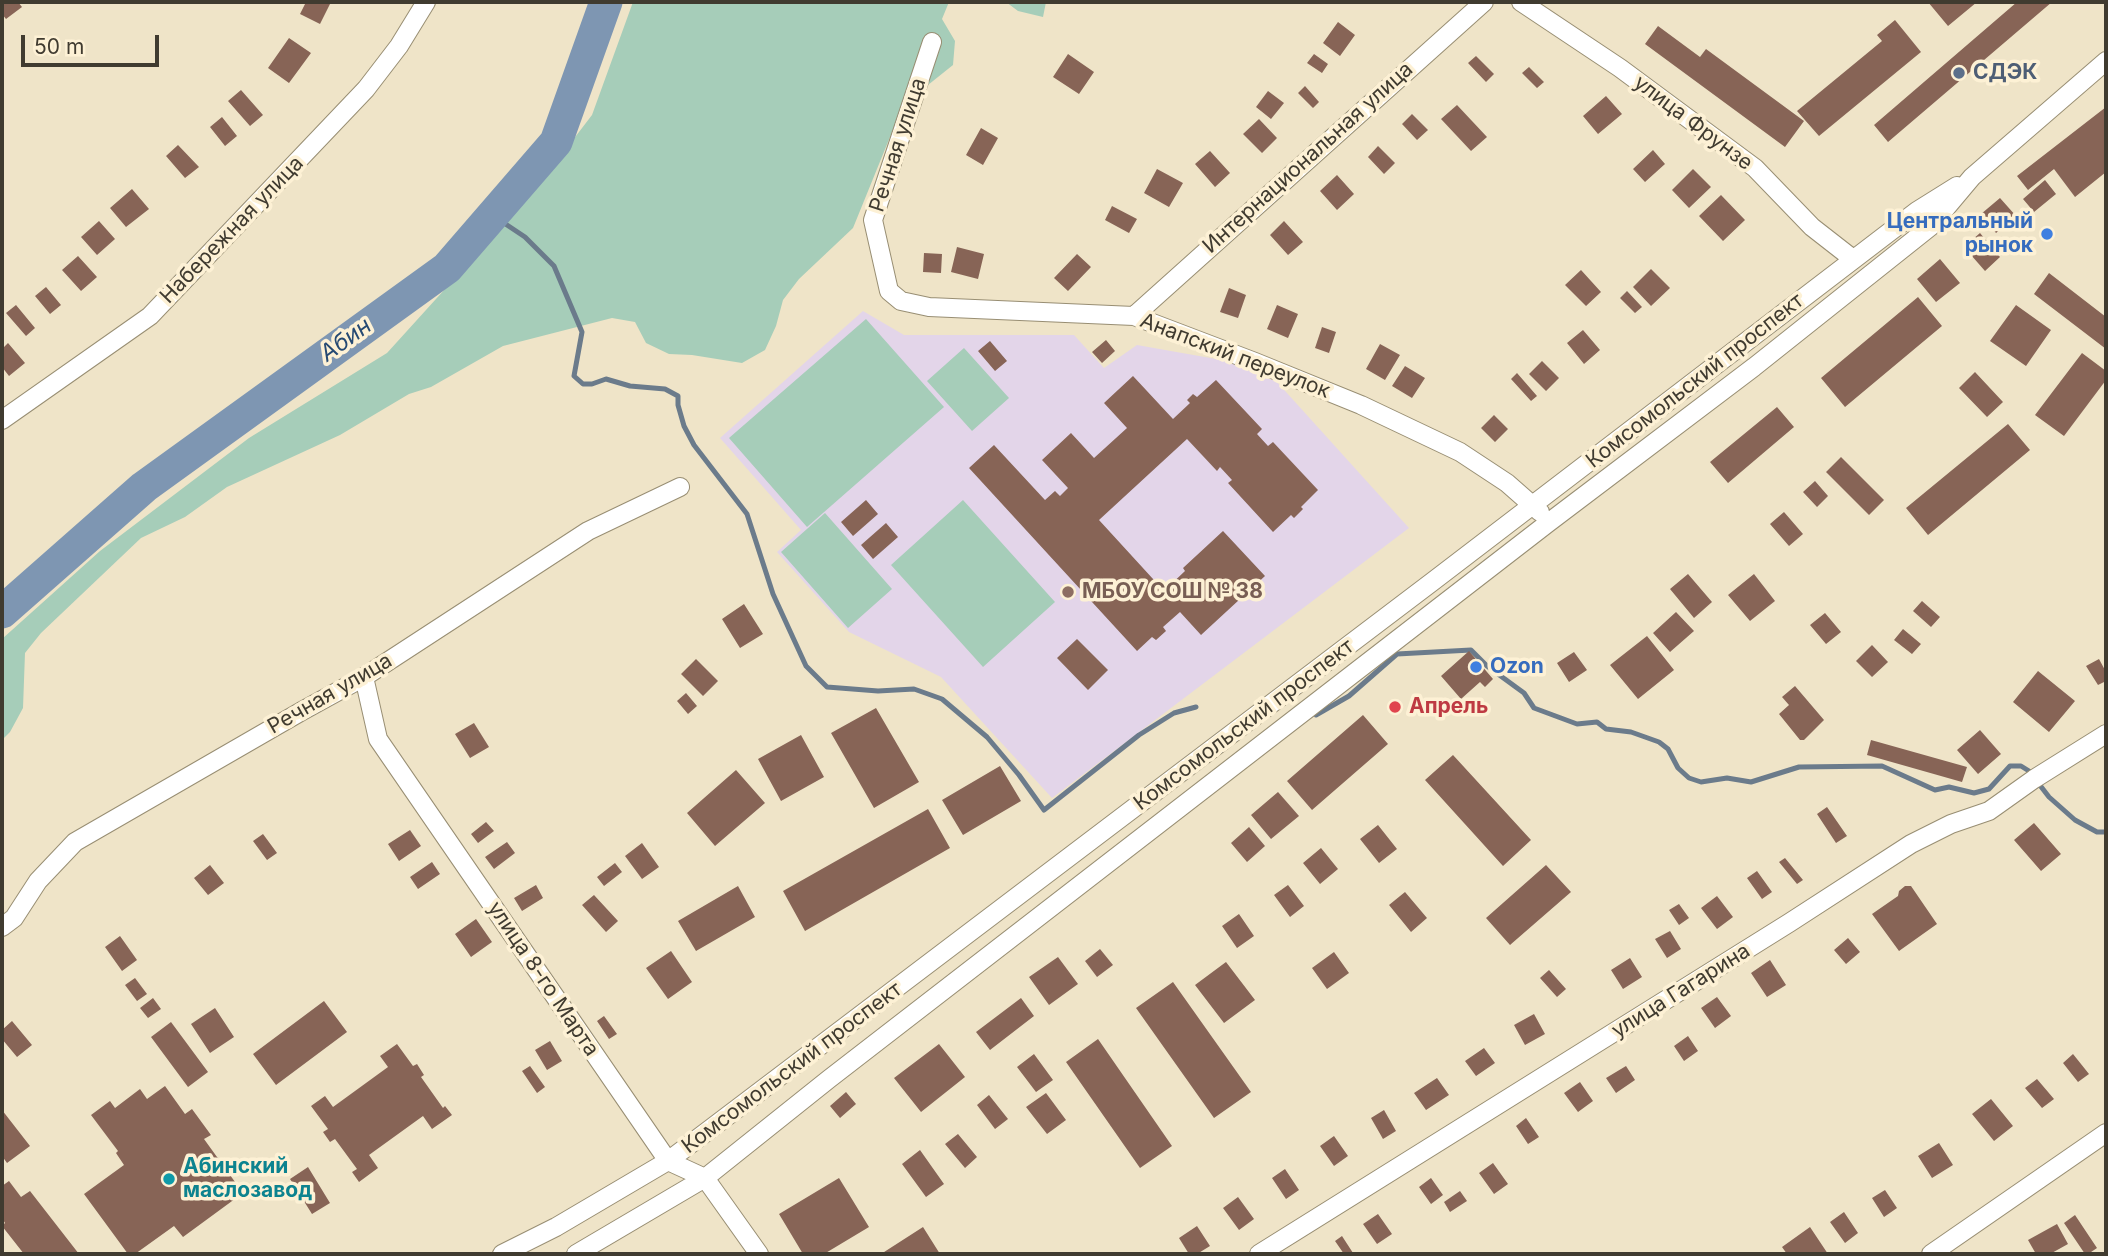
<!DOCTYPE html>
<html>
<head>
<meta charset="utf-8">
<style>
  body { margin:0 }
  #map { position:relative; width:2108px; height:1256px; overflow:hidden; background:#efe4c8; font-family:Inter,sans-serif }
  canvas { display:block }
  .frame { position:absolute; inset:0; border:4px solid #403b30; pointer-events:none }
  .scale { position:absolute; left:21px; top:35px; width:138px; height:32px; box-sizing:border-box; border:4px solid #403b30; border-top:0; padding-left:9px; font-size:21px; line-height:24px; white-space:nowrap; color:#403b30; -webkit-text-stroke:5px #fdf1d5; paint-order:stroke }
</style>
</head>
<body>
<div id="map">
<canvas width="2108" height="1256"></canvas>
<div class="frame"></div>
<div class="scale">50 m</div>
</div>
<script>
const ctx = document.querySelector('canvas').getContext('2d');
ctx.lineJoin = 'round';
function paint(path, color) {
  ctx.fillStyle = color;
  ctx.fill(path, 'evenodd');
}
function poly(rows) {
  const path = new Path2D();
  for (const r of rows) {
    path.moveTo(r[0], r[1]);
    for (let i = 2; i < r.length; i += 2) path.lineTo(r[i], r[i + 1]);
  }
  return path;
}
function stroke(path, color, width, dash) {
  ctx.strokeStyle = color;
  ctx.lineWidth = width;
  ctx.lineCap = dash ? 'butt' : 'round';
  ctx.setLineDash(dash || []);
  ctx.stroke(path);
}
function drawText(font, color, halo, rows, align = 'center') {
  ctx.font = font + ' Inter,sans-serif';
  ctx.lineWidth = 7;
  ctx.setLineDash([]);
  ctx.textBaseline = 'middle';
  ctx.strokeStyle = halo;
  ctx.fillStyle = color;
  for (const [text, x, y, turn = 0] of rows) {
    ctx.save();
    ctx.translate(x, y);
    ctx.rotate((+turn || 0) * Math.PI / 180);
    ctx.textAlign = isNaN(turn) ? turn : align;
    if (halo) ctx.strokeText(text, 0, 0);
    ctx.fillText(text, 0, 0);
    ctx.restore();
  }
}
const education = poly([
  [863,311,904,335,1074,335,1104,368,1137,345,1233,362,1277,382,1409,528,1052,798,941,677,849,632,777,552,801,530,720,438]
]);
const green = poly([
  [633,2,949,2,942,19,955,41,953,65,903,105,853,228,799,279,783,300,776,326,765,350,742,363,692,355,669,354,646,343,635,322,612,318,503,346,431,387,409,394,340,435,227,487,185,517,141,538,41,633,25,653,23,708,10,732,2,740,2,639,100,551,249,438,387,353,533,192,592,115],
  [1006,2,1046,2,1043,17,1018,11],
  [866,319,944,407,807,527,729,438],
  [964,348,1009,398,972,431,927,381],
  [963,500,1055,602,983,667,891,565],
  [825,513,892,589,848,628,781,552]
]);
const stream = poly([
  [492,215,525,237,554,266,582,332,574,376,583,384,592,384,606,379,630,386,665,389,678,396,678,405,684,426,694,445,747,514,773,594,806,666,827,687,878,691,914,689,942,699,987,737,1019,775,1044,810,1139,735,1174,713,1196,707],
  [1316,715,1349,696,1397,654,1471,650,1487,666,1524,693,1534,708,1577,724,1597,722,1606,729,1631,732,1659,742,1668,749,1678,768,1689,778,1701,782,1727,778,1751,782,1799,767,1882,766,1935,790,1949,787,1974,793,1989,789,2010,766,2021,766,2029,771,2049,797,2075,820,2097,832,2106,832]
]);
const river = poly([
  [2,612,144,487,447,268,556,142,606,2]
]);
const building = poly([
  [2,2,18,2,22,7,6,19,2,14],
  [306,2,331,2,320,24,300,14],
  [1928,2,1977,2,1948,26],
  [2017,2,2052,2,1888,142,1874,125],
  [1895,20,1921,52,1819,136,1797,111,1882,41,1877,35],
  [1338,22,1355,35,1340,56,1323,43],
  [1658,26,1700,57,1706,49,1804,121,1785,147,1645,44],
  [289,38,311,53,289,83,268,68],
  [1068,54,1094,72,1079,94,1053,77],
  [1314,54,1328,64,1322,73,1307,63],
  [1476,56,1494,74,1486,82,1468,63],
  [1529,67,1544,82,1537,88,1522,73],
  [1305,86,1319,102,1313,108,1298,93],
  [241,90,263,115,250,126,228,101],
  [1268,91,1284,103,1271,119,1256,107],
  [1606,96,1622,114,1598,134,1583,116],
  [1457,105,1487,137,1471,151,1441,119],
  [2106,107,2106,172,2075,197,2054,169,2028,190,2017,176],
  [1412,114,1428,130,1417,140,1402,124],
  [222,117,237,136,225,146,210,127],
  [1259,119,1277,138,1262,153,1243,134],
  [981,128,998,138,983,165,966,155],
  [178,145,199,167,185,178,166,156],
  [1378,146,1395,163,1384,174,1368,157],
  [1653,150,1665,164,1645,182,1633,169],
  [1210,151,1230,173,1215,187,1195,164],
  [1157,169,1183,183,1169,207,1144,193],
  [1693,169,1711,187,1689,208,1672,190],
  [1337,175,1354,194,1337,210,1320,191],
  [2045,180,2056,194,2034,212,2023,199],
  [132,189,149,209,126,227,110,208],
  [1721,195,1745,220,1723,241,1699,216],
  [2000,198,2016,216,1996,233,1981,214],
  [1112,206,1137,219,1129,233,1105,220],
  [99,221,115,239,97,255,81,237],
  [1284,221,1303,242,1288,255,1270,235],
  [1980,233,2000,257,1985,271,1964,247],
  [957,247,984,254,978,279,951,272],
  [924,253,942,254,941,273,923,272],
  [1077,254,1091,267,1068,291,1054,278],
  [78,256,97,277,81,291,62,270],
  [1940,259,1960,283,1936,302,1917,279],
  [1651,269,1670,288,1651,306,1633,287],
  [1581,270,1601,292,1586,306,1565,285],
  [2049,273,2106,317,2106,349,2034,294],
  [46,287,61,305,50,314,35,296],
  [1229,288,1246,295,1238,318,1220,312],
  [1627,291,1642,307,1635,313,1620,298],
  [1918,297,1942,326,1845,407,1821,378],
  [16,305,35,328,26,336,6,313],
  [1277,305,1298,314,1288,338,1267,329],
  [2016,305,2051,330,2026,366,1990,341],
  [1322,327,1336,332,1329,353,1315,348],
  [1583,330,1600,350,1584,364,1567,343],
  [1106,340,1115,351,1102,363,1092,352],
  [990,341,1007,361,995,371,978,351],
  [8,343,25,363,9,376,2,367,2,349],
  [1380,344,1400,355,1385,380,1366,369],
  [2082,353,2106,371,2106,380,2064,436,2035,415],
  [1542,361,1559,378,1546,391,1529,374],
  [1405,366,1425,378,1412,398,1392,386],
  [1975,372,2003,402,1987,417,1959,388],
  [1517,373,1537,396,1531,401,1511,379],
  [1133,376,1173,419,1190,403,1187,400,1193,394,1197,397,1216,380,1262,429,1257,434,1268,446,1273,442,1318,490,1301,507,1303,509,1294,518,1291,515,1273,532,1228,483,1232,480,1220,467,1217,471,1187,439,1099,520,1164,591,1185,571,1183,568,1223,531,1265,576,1201,635,1180,612,1163,627,1166,631,1156,640,1152,637,1137,651,969,468,994,445,1045,500,1055,491,1060,496,1068,488,1042,460,1071,433,1094,458,1127,428,1104,403],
  [1777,407,1794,427,1728,483,1710,462],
  [1494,415,1508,429,1495,442,1481,428],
  [2008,424,2030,450,1928,535,1906,508],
  [1841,457,1884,500,1869,515,1826,472],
  [1815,481,1828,496,1817,507,1803,492],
  [866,500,878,514,853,536,841,522],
  [1784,512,1803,534,1789,546,1770,524],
  [886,523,898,537,873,559,861,545],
  [1688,574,1712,602,1694,618,1670,589],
  [1754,574,1775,601,1750,621,1728,595],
  [1922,601,1940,617,1931,627,1913,611],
  [744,604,763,634,740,648,722,619],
  [1676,612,1694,631,1670,652,1653,633],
  [1825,613,1841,632,1826,644,1810,625],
  [1903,629,1921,644,1912,654,1894,640],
  [1647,636,1674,670,1638,699,1610,665],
  [1077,639,1108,670,1088,690,1057,658],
  [1872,645,1888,662,1872,677,1856,661],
  [1469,651,1493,679,1485,687,1480,682,1461,699,1441,676],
  [1574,652,1587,670,1569,682,1557,663],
  [696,659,718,681,703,696,681,674],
  [2099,659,2106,672,2106,681,2098,685,2086,666],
  [2038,671,2075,701,2049,732,2013,702],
  [1795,686,1824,720,1804,740,1800,740,1779,714,1789,705,1782,697],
  [686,693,697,706,688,714,677,701],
  [876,708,919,782,874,808,831,733],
  [1363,715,1388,744,1312,810,1287,781],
  [474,723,489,747,470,758,455,734],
  [1980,730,2001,754,1978,774,1957,750],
  [801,735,824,777,781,801,758,759],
  [1871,740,1967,767,1962,782,1867,755],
  [1453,755,1531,840,1503,866,1425,780],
  [1000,766,1021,801,963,835,942,800],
  [736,770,765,803,715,846,687,813],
  [1278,792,1299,816,1271,839,1251,815],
  [1827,807,1847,836,1836,843,1817,814],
  [928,809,950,848,805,931,783,891],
  [486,822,494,831,478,843,471,834],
  [2034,823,2061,854,2041,871,2014,840],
  [1378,825,1397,849,1379,863,1360,839],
  [1249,827,1265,846,1247,862,1231,843],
  [410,830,421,846,399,861,388,844],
  [263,834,277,853,267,860,253,841],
  [507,842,515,853,494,869,485,857],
  [642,843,659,867,642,879,625,856],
  [1321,848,1338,869,1320,884,1303,863],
  [1785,858,1803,880,1797,884,1779,862],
  [432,862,440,874,418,889,410,877],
  [615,863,622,872,604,886,597,877],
  [210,865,224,883,208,895,194,878],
  [1546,865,1571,892,1510,945,1486,918],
  [1757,871,1772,892,1762,899,1747,878],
  [536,885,543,898,522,911,514,898],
  [1288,885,1304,906,1290,917,1274,895],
  [738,886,755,917,696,951,678,921],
  [1905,886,1911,886,1937,924,1899,951,1872,914,1898,896,1899,891],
  [1405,892,1427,918,1411,932,1389,905],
  [594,895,618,921,606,932,582,905],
  [1717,896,1733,917,1717,929,1701,908],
  [1679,904,1689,918,1679,925,1669,910],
  [1239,914,1254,936,1237,948,1222,926],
  [476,919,492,942,471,957,455,934],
  [1670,931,1681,949,1667,958,1655,939],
  [120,936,137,960,122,971,105,947],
  [1848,938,1860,952,1846,964,1834,950],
  [1100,949,1113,965,1097,977,1085,961],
  [671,951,692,982,668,999,646,968],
  [1334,952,1349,973,1327,989,1312,968],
  [1058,957,1078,984,1049,1005,1029,977],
  [1630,958,1642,977,1623,989,1611,970],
  [1770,960,1786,985,1767,997,1751,973],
  [1226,962,1255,1000,1224,1023,1195,985],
  [1549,970,1566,989,1557,997,1540,978],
  [135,978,147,994,137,1001,125,985],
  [1173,982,1251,1092,1214,1118,1136,1008],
  [1717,997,1731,1016,1715,1028,1701,1008],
  [153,998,161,1009,148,1018,140,1008],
  [1021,998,1034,1016,990,1050,976,1032],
  [324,1001,347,1032,276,1085,253,1054],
  [215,1008,234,1037,210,1053,191,1024],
  [1534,1014,1545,1034,1525,1045,1514,1025],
  [604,1016,617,1034,609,1039,597,1021],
  [12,1021,32,1045,17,1057,2,1039,2,1030],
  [171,1022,208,1072,188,1087,151,1037],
  [1688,1036,1698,1051,1684,1061,1674,1046],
  [1098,1039,1172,1146,1140,1168,1066,1062],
  [550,1041,562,1061,547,1070,535,1050],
  [397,1044,413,1066,417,1064,424,1075,421,1077,443,1108,445,1106,452,1115,432,1129,423,1116,369,1155,378,1168,359,1182,352,1172,357,1169,335,1139,330,1142,323,1132,328,1129,311,1106,325,1096,333,1107,388,1067,380,1056],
  [939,1044,965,1077,921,1112,894,1078],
  [1484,1048,1495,1063,1476,1076,1465,1061],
  [1034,1054,1053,1080,1036,1092,1017,1067],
  [2073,1054,2089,1074,2078,1082,2063,1063],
  [530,1066,545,1087,537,1093,522,1071],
  [1626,1066,1635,1080,1616,1093,1606,1078],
  [1437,1078,1449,1095,1426,1110,1414,1093],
  [2037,1079,2054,1099,2042,1108,2025,1088],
  [1580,1082,1593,1101,1578,1112,1564,1093],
  [165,1086,185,1114,192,1109,211,1135,204,1139,243,1193,183,1237,174,1226,135,1254,128,1254,84,1194,124,1165,116,1153,118,1151,91,1115,110,1101,115,1108,140,1089,147,1099],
  [846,1092,856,1104,840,1118,830,1106],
  [1046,1093,1066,1120,1047,1134,1026,1107],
  [989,1095,1008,1119,995,1129,977,1105],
  [1991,1099,2013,1126,1994,1141,1972,1114],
  [2,1110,30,1146,7,1163,2,1156],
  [1384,1110,1396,1131,1383,1139,1371,1118],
  [1526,1118,1539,1137,1528,1144,1516,1126],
  [958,1134,977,1157,965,1168,945,1144],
  [1334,1136,1348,1156,1334,1166,1320,1146],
  [1939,1143,1953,1165,1932,1178,1918,1156],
  [920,1150,944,1184,926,1197,902,1164],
  [1493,1163,1508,1184,1494,1194,1479,1173],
  [308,1167,330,1203,312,1214,290,1179],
  [1285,1169,1299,1190,1286,1199,1272,1178],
  [839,1178,869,1227,824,1254,803,1254,779,1214],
  [1431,1178,1443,1195,1431,1204,1419,1187],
  [9,1181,21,1197,30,1191,79,1254,24,1254,2,1226,5,1223,2,1218,2,1186],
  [1885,1190,1897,1208,1884,1217,1872,1198],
  [1460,1191,1467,1201,1450,1212,1444,1202],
  [1238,1197,1254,1219,1239,1230,1223,1208],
  [1844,1212,1858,1233,1845,1243,1830,1222],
  [1378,1214,1392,1234,1377,1244,1363,1224],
  [2075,1215,2097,1248,2088,1254,2085,1254,2064,1223],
  [2057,1224,2068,1244,2050,1254,2036,1254,2028,1240],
  [1197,1226,1210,1246,1197,1254,1189,1254,1179,1238],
  [923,1227,940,1254,881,1254],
  [1810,1227,1828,1254,1787,1254,1782,1247],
  [1342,1236,1353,1253,1351,1254,1344,1254,1335,1241]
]);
const street = poly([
  [1521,2,1620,68,1755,168,1812,227,1853,259],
  [932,42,873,220,889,291,901,301,929,307,1134,316,1255,362,1361,405,1460,452,1507,483,1540,512],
  [1134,316,1484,2],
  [2,420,150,316,366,89,399,46,426,2],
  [364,677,378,739,668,1161,705,1178,759,1254],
  [2,927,14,918,38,881,75,842,302,711,364,677,588,531,680,487],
  [502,1254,556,1227,668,1161,1432,582,1917,211,1957,186],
  [576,1254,705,1178,829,1079,1548,523,1754,367,1930,227,1972,177,2106,61],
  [1259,1254,1789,923,1911,844,1951,824,1989,811,2034,779,2106,734],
  [1931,1254,2106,1133]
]);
const markers = [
  [1959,73,7,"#5c6f8a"],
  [2047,234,7,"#3f7fe0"],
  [1068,592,7,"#8d6e63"],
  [1476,667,7,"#3f7fe0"],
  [1395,707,7,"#e0444e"],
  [169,1179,7,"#0f9aa8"]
];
const serviceNames = [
  ["СДЭК",1973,73]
];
const streetNames = [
  ["улица Фрунзе",1693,123,37],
  ["Речная улица",898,145,-72],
  ["Интернациональная улица",1308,158,-42],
  ["Набережная улица",232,230,-46],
  ["Анапский переулок",1235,356,21],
  ["Комсомольский проспект",1695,381,-38],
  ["Речная улица",330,694,-30],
  ["Комсомольский проспект",1244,725,-37],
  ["улица 8-го Марта",543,979,56],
  ["улица Гагарина",1681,991,-32],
  ["Комсомольский проспект",792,1068,-37]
];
const shopNames = [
  ["Центральный",2033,222],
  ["рынок",2033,246],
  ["Ozon",1490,667,"left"]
];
const educationNames = [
  ["МБОУ СОШ № 38",1082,592]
];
const healthNames = [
  ["Апрель",1409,707]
];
const cultureNames = [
  ["Абинский",183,1167],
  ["маслозавод",183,1191]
];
const waterNames = [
  ["Абин",346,340,-36]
];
paint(education, '#e3d5e9');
paint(green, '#a6cdb9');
stroke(stream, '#6b7b8b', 5);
stroke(river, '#7e96b2', 33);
paint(building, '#876456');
stroke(street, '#988e73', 20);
stroke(street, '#fff', 18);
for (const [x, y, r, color] of markers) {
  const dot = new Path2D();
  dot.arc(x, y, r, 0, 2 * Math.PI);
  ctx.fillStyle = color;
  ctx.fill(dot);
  stroke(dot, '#fdf1d5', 2.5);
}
drawText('bold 21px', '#4e5e75', '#fdf1d5', serviceNames, 'left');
drawText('21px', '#403b30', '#fdf1d5', streetNames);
drawText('bold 21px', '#366cbe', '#fdf1d5', shopNames, 'right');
drawText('bold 21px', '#785e54', '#fdf1d5', educationNames, 'left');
drawText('bold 21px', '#be3a42', '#fdf1d5', healthNames, 'left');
drawText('bold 21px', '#0d838f', '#fdf1d5', cultureNames, 'left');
drawText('italic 23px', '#264a73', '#fdf1d5', waterNames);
</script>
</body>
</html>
